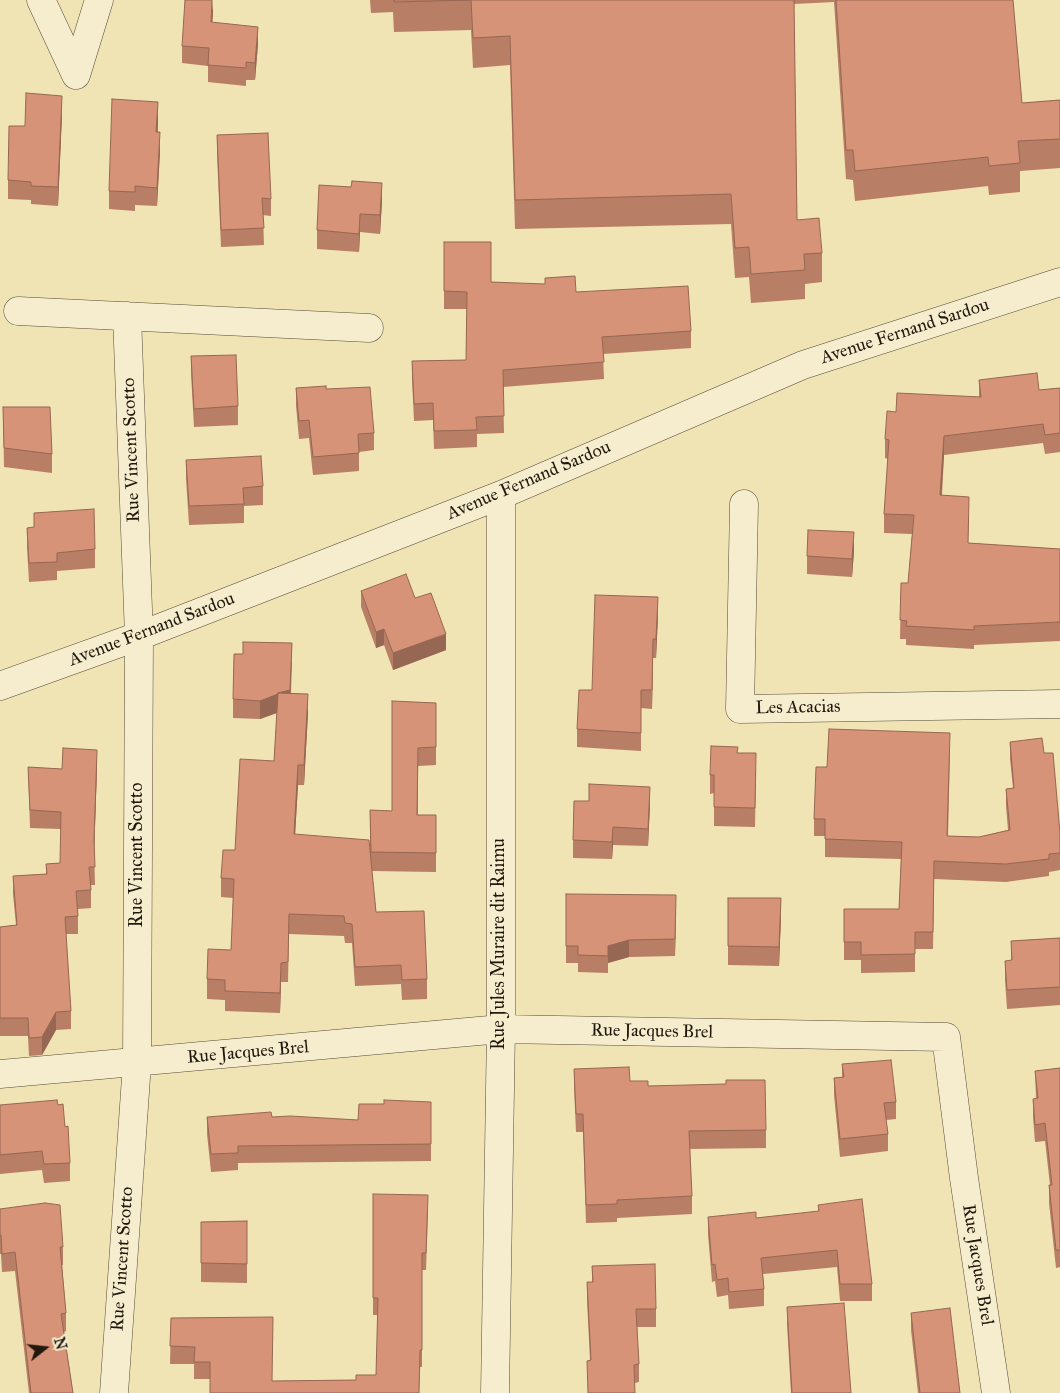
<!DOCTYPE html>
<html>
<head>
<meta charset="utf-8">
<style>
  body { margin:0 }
  #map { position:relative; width:1060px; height:1393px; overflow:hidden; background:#f0e3b4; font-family:"IM FELL Great Primer",serif }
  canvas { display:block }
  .north { position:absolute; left:20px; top:1323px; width:50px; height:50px; -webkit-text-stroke:4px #f5edce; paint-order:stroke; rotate:74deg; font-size:14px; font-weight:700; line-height:20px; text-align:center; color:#21180e }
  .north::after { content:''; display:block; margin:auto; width:18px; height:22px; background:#21180e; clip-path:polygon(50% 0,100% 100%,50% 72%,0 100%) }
</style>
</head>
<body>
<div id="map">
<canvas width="1060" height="1393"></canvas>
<div class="north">N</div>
</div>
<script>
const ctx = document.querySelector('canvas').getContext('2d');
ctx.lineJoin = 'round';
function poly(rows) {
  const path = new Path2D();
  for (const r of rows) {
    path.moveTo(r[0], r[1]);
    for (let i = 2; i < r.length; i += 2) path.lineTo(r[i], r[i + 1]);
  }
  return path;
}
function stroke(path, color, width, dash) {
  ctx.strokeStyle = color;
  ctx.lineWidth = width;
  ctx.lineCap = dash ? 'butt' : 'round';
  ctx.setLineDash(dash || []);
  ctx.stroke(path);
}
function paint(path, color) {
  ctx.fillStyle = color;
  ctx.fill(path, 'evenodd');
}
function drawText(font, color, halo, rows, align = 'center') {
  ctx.font = font + ' "IM FELL Great Primer",serif';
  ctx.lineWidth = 5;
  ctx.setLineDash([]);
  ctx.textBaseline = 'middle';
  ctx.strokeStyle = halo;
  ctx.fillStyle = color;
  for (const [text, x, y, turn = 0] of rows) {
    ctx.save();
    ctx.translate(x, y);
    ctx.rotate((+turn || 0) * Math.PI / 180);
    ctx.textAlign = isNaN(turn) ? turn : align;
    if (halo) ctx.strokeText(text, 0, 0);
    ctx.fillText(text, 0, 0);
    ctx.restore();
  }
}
const minor = poly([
  [41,0,76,75,99,0],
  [18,311,369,328],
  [744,504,740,709,1060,704],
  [0,686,139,636,501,495,803,365,1060,282],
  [0,1074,501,1029,946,1037,964,1178,996,1393],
  [114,1393,137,1063,139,636,127,316],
  [495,1393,501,1029,501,495]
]);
const wall = poly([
  [370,0,1013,0,1022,103,1060,100,1060,168,1020,171,1020,192,989,195,988,186,855,201,853,180,846,179,834,2,794,4,797,220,822,253,822,282,805,284,805,299,751,303,749,277,735,278,731,224,515,229,510,65,473,68,471,30,394,32,393,12,371,13],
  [213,13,212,23,258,44,255,80,246,80,246,86,208,82,208,66,182,63,182,46],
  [62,114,58,206,31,204,31,200,8,199,8,180,25,126],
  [158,121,158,132,160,151,157,206,135,205,135,211,109,209,109,191],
  [217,135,271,199,271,216,263,215,264,245,221,247,217,153],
  [351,187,382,201,380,234,360,232,359,252,317,249,317,230],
  [444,242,491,282,576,292,691,331,691,348,603,354,604,379,503,387,504,433,477,434,477,447,434,449,433,420,414,421,412,379,412,361,466,360,467,309,444,309],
  [191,356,238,406,238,425,194,427,191,374],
  [979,380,1039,390,1060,388,1060,452,1045,454,1043,443,944,455,942,495,969,516,968,543,1060,549,1060,641,974,645,974,649,906,645,906,639,900,639,901,583,908,583,912,534,884,533,884,514,888,459,885,458,885,439,896,412,979,397],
  [296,388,326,389,374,433,374,450,359,452,359,471,313,475,309,438,299,439,296,406],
  [3,407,52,454,52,473,4,467],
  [186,460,263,486,263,505,244,506,244,523,189,525,186,478],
  [34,513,95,549,95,568,57,571,57,580,29,582,27,546,27,528,34,527],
  [854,551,852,577,807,574,807,556],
  [361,591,415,598,446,650,393,670,384,645,376,648,361,607],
  [658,616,656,658,653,658,652,709,641,708,641,751,577,747,577,729,592,690],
  [292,661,291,694,308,713,304,785,298,785,295,834,370,856,370,810,392,811,436,703,436,765,418,766,418,815,436,815,436,872,372,871,376,912,427,979,427,999,402,1000,401,984,355,986,352,943,345,943,344,936,289,934,288,982,281,982,280,1013,225,1011,225,1000,207,999,207,979,231,950,233,898,221,897,221,878,235,850,274,761,277,713,260,719,233,718,233,699],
  [1010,742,1044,753,1060,833,1060,870,1049,872,1049,876,1006,882,934,879,933,949,915,949,915,972,861,973,861,960,844,960,844,909,899,909,901,859,825,857,825,836,814,836,814,819,827,767,950,751,948,836,979,837,1008,830,1006,806,1006,789,1013,788,1010,759],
  [738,753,756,771,755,827,714,826,714,793,710,794,710,775],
  [28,767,62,769,97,768,94,847,95,885,91,885,91,908,78,909,78,934,66,934,71,1011,71,1029,56,1030,42,1055,29,1056,28,1036,0,1036,0,927,16,925,13,894,13,876,46,874,46,864,60,863,61,829,30,828],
  [650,804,648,846,613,845,612,859,573,858,573,840],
  [566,894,676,912,675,956,629,957,608,963,608,973,578,972,578,963,566,963],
  [728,898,781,916,779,966,728,965],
  [1060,938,1060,1005,1007,1009,1005,980,1005,961,1011,961,1011,941],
  [842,1064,896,1102,896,1119,886,1120,888,1134,888,1151,840,1157,834,1095,834,1078,842,1077],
  [1060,1068,1060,1267,1056,1268,1049,1203,1049,1185,1050,1185,1045,1141,1035,1142,1033,1117,1033,1099,1036,1099,1035,1071],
  [574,1069,648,1086,766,1130,766,1148,690,1149,692,1196,692,1214,617,1218,617,1222,586,1223,583,1132,576,1132,574,1087],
  [431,1102,431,1161,238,1163,238,1170,211,1172,207,1134,207,1117,272,1117,358,1120,384,1104],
  [0,1105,58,1105,65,1127,70,1163,70,1181,44,1183,42,1170,0,1174],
  [373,1194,428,1212,426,1270,422,1270,422,1367,420,1367,419,1393,210,1393,210,1379,194,1379,194,1364,170,1364,171,1318,273,1381,356,1380,376,1375,378,1315,373,1315],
  [818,1205,872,1284,872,1301,840,1301,837,1267,763,1274,764,1289,764,1306,729,1309,728,1295,717,1297,715,1281,712,1282,708,1234,708,1217,756,1218,818,1212],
  [0,1209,63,1247,63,1265,62,1265,66,1313,66,1331,64,1332,73,1393,29,1393,15,1271,2,1272,1,1254,0,1254],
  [247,1221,247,1283,201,1282,201,1222],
  [592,1266,656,1309,656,1327,637,1327,639,1364,639,1382,635,1383,590,1360,587,1300,587,1282,592,1282],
  [787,1307,851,1393,791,1393,787,1324],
  [911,1313,960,1393,918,1393,911,1330]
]);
const shadedWall = poly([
  [213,0,213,13,211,40,211,22],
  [258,27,258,44,255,80,255,63],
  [62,96,62,114,58,206,58,187],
  [158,102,158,121,156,150,156,132],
  [160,132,160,151,157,206,157,188],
  [382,183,382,201,380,234,380,215],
  [360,214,360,232,359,252,359,234],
  [944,436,944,455,940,514,940,495],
  [854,532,854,551,852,577,852,559],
  [658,597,658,616,656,658,656,639],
  [384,629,384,645,376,648,376,632],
  [446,634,446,650,393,670,393,653],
  [653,639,653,658,652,709,652,690],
  [292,643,290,708,260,719,260,701],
  [308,694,308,713,304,785,304,765],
  [97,750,97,768,94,858,94,840],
  [298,765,298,785,294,854,294,834],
  [650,787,650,804,648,846,648,829],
  [613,827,613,845,612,859,612,842],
  [676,895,676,912,675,956,675,939],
  [781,898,781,916,779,966,779,947],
  [629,940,629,957,608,963,608,973,608,946],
  [281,963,281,982,280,1013,280,993],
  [56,1012,56,1030,42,1055,42,1037]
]);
const building = poly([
  [185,0,212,0,211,22,258,27,255,63,246,62,246,68,208,65,209,48,182,46,185,0],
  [394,0,794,0,797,220,819,218,822,253,804,254,805,270,751,274,749,247,735,248,731,194,515,200,510,36,473,38,471,0,394,2,394,0],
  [836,0,1013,0,1022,103,1060,100,1060,139,1018,141,1020,163,989,166,988,157,855,171,853,150,846,150,836,0],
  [26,93,62,96,58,187,31,186,31,182,8,180,9,126,25,126,26,93],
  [112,99,158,102,156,132,160,132,157,188,135,186,135,192,109,191,112,99],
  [268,133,271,199,262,198,264,228,221,230,217,135,268,133],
  [352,181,382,183,380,215,360,214,359,234,317,230,319,185,351,187,352,181],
  [444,242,491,242,491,282,545,284,545,278,575,276,576,292,688,286,691,331,602,337,604,362,503,370,504,416,476,417,477,430,434,431,433,403,414,404,412,361,466,360,467,292,444,291,444,242],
  [236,355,238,406,194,409,191,356,236,355],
  [1037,373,1039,390,1060,388,1060,433,1045,435,1043,424,944,436,940,495,969,497,968,543,1060,549,1060,622,974,626,974,630,906,626,907,621,900,620,901,583,908,583,914,515,884,514,889,440,885,439,887,411,896,412,897,393,981,397,979,380,1037,373],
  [326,386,326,389,370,387,374,433,358,434,359,453,313,457,309,420,299,421,296,388,326,386],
  [3,407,50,407,52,454,4,448,3,407],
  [261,456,263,486,243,488,244,504,189,506,186,460,261,456],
  [94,509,95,549,57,553,57,562,29,563,27,528,34,527,34,513,94,509],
  [808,530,854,532,852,559,807,556,808,530],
  [406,574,415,598,431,593,446,634,393,653,384,629,376,632,361,591,406,574],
  [595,595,658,597,656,639,653,639,652,690,641,690,641,733,577,729,579,690,592,690,595,595],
  [243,642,292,643,290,690,278,693,278,694,260,701,233,699,234,654,243,654,243,642],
  [278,693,308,694,304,765,298,765,294,834,369,840,376,912,424,911,427,979,402,980,401,965,355,967,352,924,345,923,344,916,289,914,288,962,281,963,280,993,225,991,225,980,207,979,208,949,231,950,234,879,221,878,223,850,235,850,240,759,274,761,278,693],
  [392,701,436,703,436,747,418,748,417,815,436,815,436,853,371,852,370,810,392,811,392,701],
  [829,729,950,733,947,836,979,837,1010,830,1006,789,1014,788,1010,742,1042,738,1044,753,1053,753,1060,833,1060,853,1049,854,1049,859,1006,864,934,861,933,932,915,932,915,954,861,955,861,942,844,942,844,909,899,909,902,842,825,839,825,819,814,819,816,767,827,767,829,729],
  [711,746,738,747,737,753,756,753,755,808,714,807,714,775,710,775,711,746],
  [63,748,97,750,94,840,95,867,89,867,91,890,76,891,78,916,65,917,71,1011,56,1012,42,1037,29,1038,28,1018,0,1018,0,927,17,925,13,876,47,874,46,864,60,863,61,812,30,810,28,767,62,769,63,748],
  [589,784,650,787,648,829,613,827,612,842,573,840,574,801,589,801,589,784],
  [566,894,676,895,675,939,629,940,608,946,608,956,578,955,578,946,566,946,566,894],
  [728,898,781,898,779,947,728,946,728,898],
  [1060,938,1060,987,1007,990,1005,961,1012,960,1011,941,1060,938],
  [891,1060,896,1102,884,1103,888,1134,840,1139,834,1078,844,1077,842,1064,891,1060],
  [629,1067,630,1081,648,1081,648,1086,726,1084,726,1080,765,1080,766,1130,689,1131,692,1196,617,1200,617,1204,586,1205,583,1114,576,1114,574,1069,629,1067],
  [1060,1068,1060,1250,1056,1250,1049,1185,1052,1185,1045,1123,1035,1125,1033,1099,1038,1098,1035,1071,1060,1068],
  [57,1100,58,1105,63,1104,65,1127,68,1126,70,1163,44,1164,42,1151,0,1155,0,1105,57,1100],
  [384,1100,431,1102,431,1144,238,1146,238,1153,211,1154,207,1117,271,1112,272,1117,290,1116,358,1120,359,1104,384,1104,384,1100],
  [373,1194,428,1195,426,1253,422,1253,422,1350,420,1350,419,1393,210,1393,210,1362,194,1362,195,1347,170,1346,171,1318,273,1317,272,1381,356,1380,356,1375,376,1375,378,1298,373,1298,373,1194],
  [862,1199,872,1284,840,1284,837,1250,761,1258,764,1289,729,1292,728,1278,717,1280,715,1264,712,1265,708,1217,756,1212,756,1218,819,1211,818,1205,862,1199],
  [45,1203,60,1205,63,1247,60,1247,66,1313,61,1314,73,1393,31,1393,15,1252,2,1254,1,1235,0,1235,0,1209,45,1203],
  [247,1221,247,1264,201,1263,201,1222,247,1221],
  [655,1264,656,1309,636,1309,639,1364,634,1365,635,1393,588,1393,587,1361,591,1360,587,1282,593,1282,592,1266,655,1264],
  [844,1303,851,1393,792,1393,787,1307,844,1303],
  [950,1308,960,1393,920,1393,911,1313,950,1308]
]);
const streetNames = [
  ["Avenue Fernand Sardou",905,332,-18],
  ["Rue Vincent Scotto",132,450,-92],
  ["Avenue Fernand Sardou",529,481,-23],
  ["Avenue Fernand Sardou",152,630,-21],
  ["Les Acacias",798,708,-1],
  ["Rue Vincent Scotto",138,855,-90],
  ["Rue Jules Muraire dit Raimu",500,944,-90],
  ["Rue Jacques Brel",652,1032,1],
  ["Rue Jacques Brel",248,1053,-5],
  ["Rue Vincent Scotto",123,1259,-86],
  ["Rue Jacques Brel",977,1265,81]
];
stroke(minor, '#554b38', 29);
stroke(minor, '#f5edce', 28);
paint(wall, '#b87e66');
paint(shadedWall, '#966753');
paint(building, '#d69377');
stroke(building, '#966753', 1);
drawText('18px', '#21180e', '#f5edce', streetNames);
</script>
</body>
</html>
